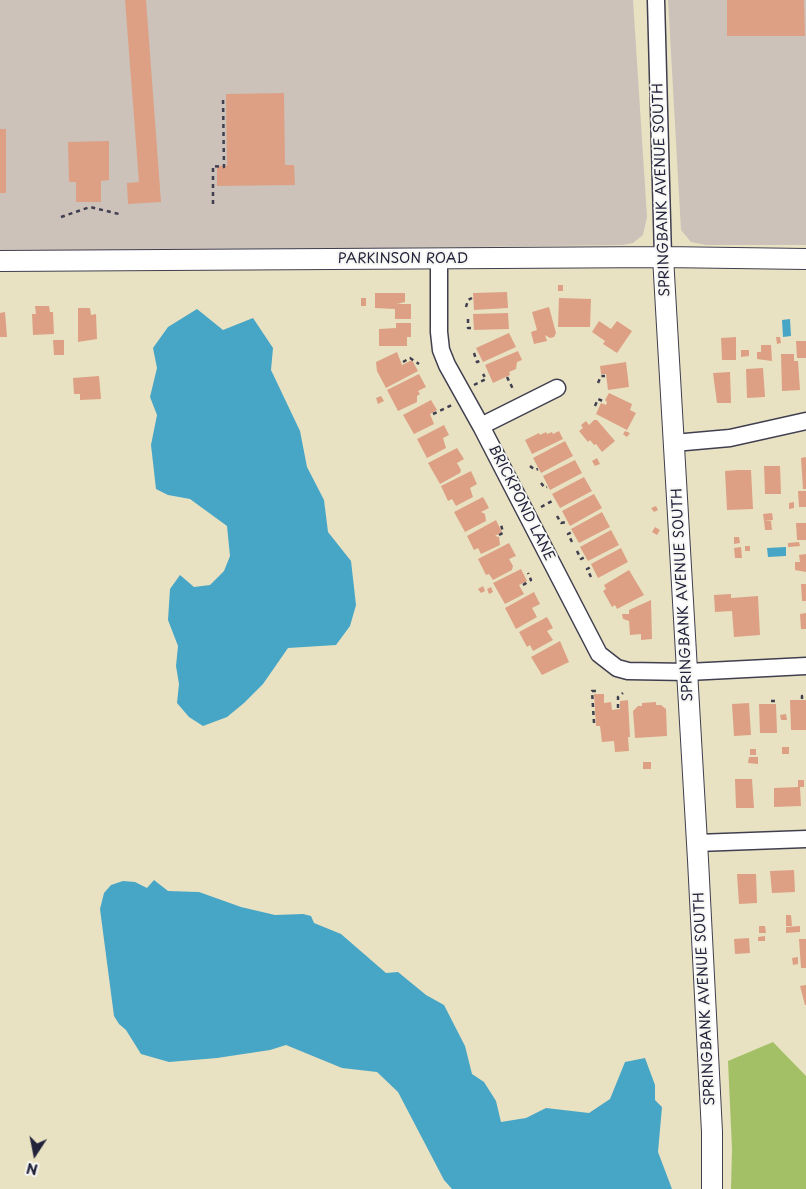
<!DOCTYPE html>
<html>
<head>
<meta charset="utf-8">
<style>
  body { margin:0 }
  #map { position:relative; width:806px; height:1189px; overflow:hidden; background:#e8e2c2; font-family:"Playpen Sans",sans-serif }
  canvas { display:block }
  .north { position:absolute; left:10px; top:1129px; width:50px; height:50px; -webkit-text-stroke:4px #f6f6f2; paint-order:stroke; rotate:191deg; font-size:14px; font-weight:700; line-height:20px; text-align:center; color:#22223b }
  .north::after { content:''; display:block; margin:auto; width:18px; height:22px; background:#22223b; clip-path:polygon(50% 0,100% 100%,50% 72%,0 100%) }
</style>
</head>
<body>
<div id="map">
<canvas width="806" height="1189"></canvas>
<div class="north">N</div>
</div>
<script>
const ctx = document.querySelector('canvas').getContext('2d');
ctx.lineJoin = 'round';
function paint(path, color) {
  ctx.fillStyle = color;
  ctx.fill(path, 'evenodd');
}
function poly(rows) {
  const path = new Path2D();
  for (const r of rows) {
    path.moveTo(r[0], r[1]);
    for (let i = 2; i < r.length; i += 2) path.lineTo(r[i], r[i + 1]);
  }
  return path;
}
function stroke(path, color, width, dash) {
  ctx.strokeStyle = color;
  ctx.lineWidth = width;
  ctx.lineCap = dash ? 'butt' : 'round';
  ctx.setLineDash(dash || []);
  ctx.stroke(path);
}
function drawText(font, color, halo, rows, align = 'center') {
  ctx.font = font + ' "Playpen Sans",sans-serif';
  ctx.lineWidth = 4;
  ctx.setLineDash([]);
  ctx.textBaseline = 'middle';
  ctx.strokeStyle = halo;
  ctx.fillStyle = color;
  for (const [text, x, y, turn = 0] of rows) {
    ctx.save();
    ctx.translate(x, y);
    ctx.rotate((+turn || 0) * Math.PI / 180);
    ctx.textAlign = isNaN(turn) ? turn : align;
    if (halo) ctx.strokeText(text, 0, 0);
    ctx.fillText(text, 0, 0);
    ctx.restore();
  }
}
const industrial = poly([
  [0,0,633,0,647,217,643,235,633,243,623,245,0,253],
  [668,0,806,0,806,245,706,245,691,242,681,230]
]);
const green = poly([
  [773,1042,806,1076,806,1189,731,1189,732,1149,728,1061]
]);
const water = poly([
  [197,309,223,330,253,318,273,348,271,370,300,431,307,467,324,500,328,532,351,561,356,605,350,626,336,645,288,648,263,684,244,703,227,717,203,726,189,717,177,703,179,684,176,666,178,646,168,620,170,589,180,575,194,587,210,585,224,571,230,556,227,526,190,499,168,495,156,489,151,445,157,415,150,397,157,368,153,348,168,327],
  [790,319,791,336,783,337,782,320],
  [786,547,786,556,768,557,767,548],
  [154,880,168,891,199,892,241,907,275,915,303,914,311,916,314,923,341,934,386,973,398,972,426,995,444,1005,465,1046,472,1074,484,1082,496,1101,501,1122,526,1118,546,1108,589,1113,610,1099,625,1062,645,1058,655,1085,655,1100,662,1107,658,1152,672,1189,452,1189,444,1180,398,1092,377,1072,342,1068,286,1045,270,1050,217,1058,169,1062,141,1054,126,1030,119,1024,114,1016,100,909,104,893,111,885,123,881,135,882,147,888]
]);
const building = poly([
  [125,0,146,0,161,202,128,204,127,183,139,182],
  [727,0,804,0,805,36,727,36],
  [284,93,285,165,294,165,295,185,217,186,217,166,227,166,226,94],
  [0,129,6,129,6,193,0,193],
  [109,141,109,180,101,181,101,202,76,202,76,182,69,182,68,142],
  [558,285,563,285,563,291,558,291],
  [507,292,508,308,474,310,473,293],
  [375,293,405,293,405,302,397,304,411,304,411,319,395,319,395,309,375,308],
  [361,298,366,298,366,306,361,306],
  [559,298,591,299,590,327,558,327],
  [35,306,49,306,50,312,53,312,54,334,33,335,32,314,36,314],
  [549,307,556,333,554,337,550,338,545,335,547,341,534,344,531,332,537,330,532,312],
  [78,308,90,308,91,315,96,314,97,339,78,342],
  [5,312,7,337,0,337,0,313],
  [508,313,509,329,474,330,473,314],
  [599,321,611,329,617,321,632,331,617,353,603,344,605,341,592,332],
  [396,323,411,323,411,337,407,337,407,346,379,346,379,329,396,328],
  [509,333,516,347,483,362,476,348],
  [736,337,736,360,722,360,721,338],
  [776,337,780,337,781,343,777,344],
  [53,340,64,340,64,355,54,355],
  [796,341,806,341,806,358,797,358],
  [761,345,771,345,772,361,757,359,757,352,761,352],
  [741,350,749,350,749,356,741,357],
  [518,351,522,360,517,362,516,369,509,372,510,375,493,383,485,365],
  [397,352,402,365,412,360,418,371,386,388,377,371,376,362],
  [781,354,794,354,794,361,798,361,800,390,782,391],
  [626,362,629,387,608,390,606,374,601,374,600,366],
  [763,368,765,397,747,398,746,369],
  [730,372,731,403,717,403,713,373],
  [419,374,426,387,418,391,420,394,417,396,417,402,398,411,387,390],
  [99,376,101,399,80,400,80,394,74,394,73,378],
  [609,393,632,404,630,410,636,413,627,430,596,414,601,403,606,405,607,402,605,400],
  [381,396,384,401,378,404,376,398],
  [431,400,437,410,430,414,434,424,414,434,403,415],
  [594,420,597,420,615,441,602,452,596,444,594,445,590,440,588,442,579,431,583,428,581,425,586,421,589,425],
  [444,425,449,435,443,438,446,448,427,458,417,439],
  [559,431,563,439,532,454,525,440,539,433,540,435,546,432,547,434,552,432,553,434],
  [625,431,630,433,627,437,623,434],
  [565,441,573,456,541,473,533,458],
  [457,448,464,459,457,463,461,470,460,473,440,484,428,463],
  [806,457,806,489,803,489,801,458],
  [597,458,600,464,595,466,592,461],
  [575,460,582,473,550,490,543,476],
  [764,466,780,466,781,494,765,494],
  [738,470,751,470,753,509,727,510,725,471],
  [471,471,477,484,470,488,473,497,456,506,452,499,448,501,441,486],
  [584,477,592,491,560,508,552,494],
  [798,491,806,491,806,507,799,507],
  [594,494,602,508,570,526,562,511],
  [483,497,489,508,481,512,485,514,486,521,465,532,454,512],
  [794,502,794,508,789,509,789,503],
  [656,506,658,510,654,512,651,508],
  [602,512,610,527,579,543,571,529],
  [772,513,773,520,764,521,763,514],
  [496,520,502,532,495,536,499,537,500,545,481,554,478,548,474,550,467,536],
  [764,521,771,521,772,530,765,530],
  [796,523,806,523,806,540,797,540],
  [655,527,660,530,657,535,652,532],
  [611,530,619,545,588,561,580,547],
  [734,537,739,537,740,543,734,544],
  [799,542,800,546,788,547,788,543],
  [509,543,516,556,509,559,513,566,512,570,493,580,489,574,486,575,478,559],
  [745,546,750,546,750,551,745,551],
  [741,547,742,558,735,558,734,548],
  [621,548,628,562,598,578,591,564],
  [806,554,806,572,795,570,795,562,800,562,799,555],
  [521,569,527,581,519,585,524,594,505,604,493,583],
  [629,570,644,595,617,609,615,605,612,607,603,591,606,589,604,585],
  [801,584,806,584,806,601,802,601],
  [483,586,485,591,481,593,478,589],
  [491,587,493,592,489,594,487,589],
  [534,592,540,604,532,608,537,617,516,629,505,608],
  [731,594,731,598,758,596,760,635,734,637,732,611,715,612,714,595],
  [651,600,652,639,641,640,641,634,630,635,629,621,623,619,622,614,629,614,629,610],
  [806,613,806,629,801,629,800,614],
  [547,617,553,628,547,631,553,640,533,651,530,645,527,647,519,632],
  [560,641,569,662,542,675,531,657],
  [594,694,604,694,604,703,611,702,612,710,620,709,620,701,628,700,630,737,628,737,629,751,615,752,614,741,602,742,600,726,596,726],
  [790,700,806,700,806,730,791,730],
  [656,702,656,705,661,705,666,709,667,736,635,738,633,711,638,706,642,706,642,703],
  [749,703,751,735,734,736,732,704],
  [759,704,776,704,777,733,760,733],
  [786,714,787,720,781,720,780,715],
  [782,747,789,747,789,754,782,754],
  [750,749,756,749,756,755,750,755],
  [749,757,758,757,758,764,748,763],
  [643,762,651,762,651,769,643,769],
  [735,779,752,779,754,808,736,808],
  [798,780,804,780,804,787,800,787,801,806,774,807,774,788,798,787],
  [794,870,795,892,772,893,770,871],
  [737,874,756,874,757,903,739,904],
  [786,915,791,915,792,926,786,926],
  [759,926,765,926,766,933,759,933],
  [800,926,800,932,786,933,786,927],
  [765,936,765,941,758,941,758,937],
  [749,938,750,953,735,954,734,939],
  [799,939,806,939,806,968,801,968],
  [798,957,798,964,793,965,792,958],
  [806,985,806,1005,805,1005,800,986]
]);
const path = poly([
  [213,204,213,166,224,167,223,98],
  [61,217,90,207,119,214],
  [466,307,468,300,472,298],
  [468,319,468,328,473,328],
  [474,353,477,362,482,360],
  [403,362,410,358,419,364],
  [507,377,514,391],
  [598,383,601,376,605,376],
  [474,385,486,379,483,374],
  [595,406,598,399,605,402],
  [433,414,452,405],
  [530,466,535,470,538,469],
  [541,483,545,488,547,487],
  [541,507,554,500],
  [557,516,561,523,566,522],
  [499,535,503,533,501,524],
  [572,542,568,534,572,532],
  [577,551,581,559,585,557],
  [591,577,587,569,591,567],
  [523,585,531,580,528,573],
  [802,699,802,696,806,696],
  [771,701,779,701],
  [618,708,618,697,623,693],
  [594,723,592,691,599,691]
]);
const minor = poly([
  [656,0,663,257],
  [439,260,439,332,441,350,447,365,481,426,599,654,617,668,628,671,688,672,806,666],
  [481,426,557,388],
  [674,443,730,438,806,421],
  [697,843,806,839]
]);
const major = poly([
  [663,257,698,860,712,1132,712,1189],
  [0,261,663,257,806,259]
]);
const streetNames = [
  ["SPRINGBANK AVENUE SOUTH",662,190,-92],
  ["PARKINSON ROAD",403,259],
  ["BRICKPOND LANE",521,503,63],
  ["SPRINGBANK AVENUE SOUTH",683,595,-93],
  ["SPRINGBANK AVENUE SOUTH",705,999,-93]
];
paint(industrial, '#ccc2b9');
paint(green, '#a4c067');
paint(water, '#47a5c6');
paint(building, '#dda084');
stroke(minor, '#403f4f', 19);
stroke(major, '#403f4f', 22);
stroke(path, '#403f4f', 2.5, [4, 4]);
stroke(minor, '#fff', 16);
stroke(major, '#fff', 20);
drawText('14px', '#22223b', '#f6f6f2', streetNames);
</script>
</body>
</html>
